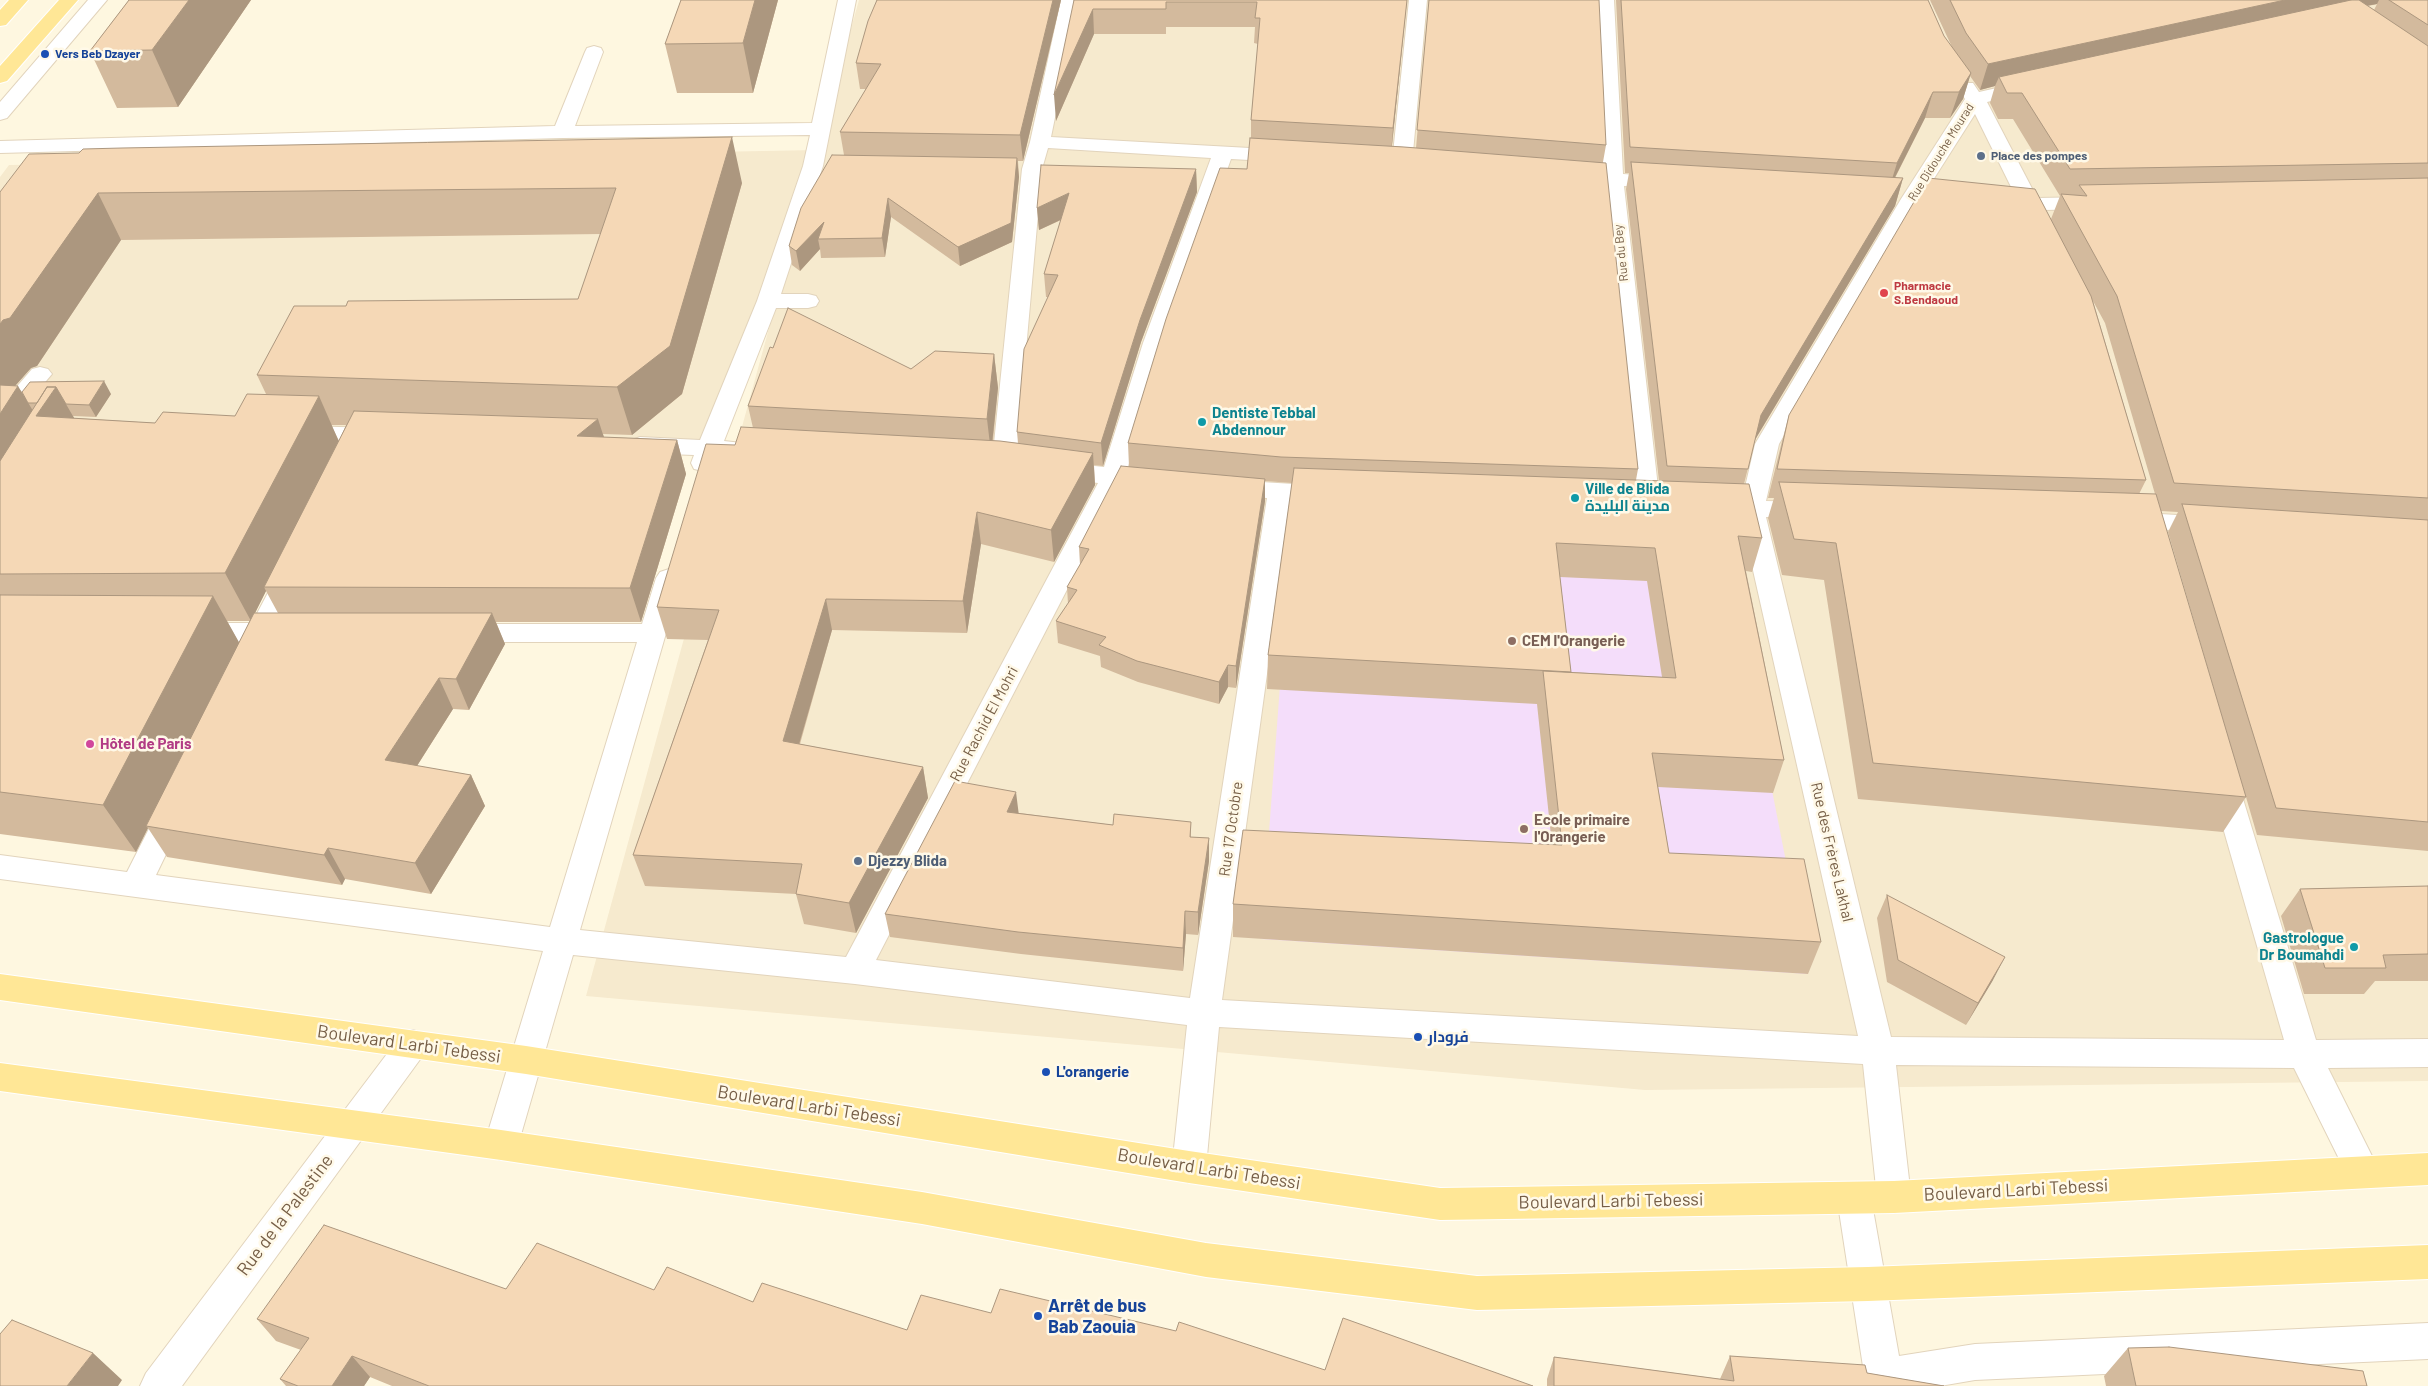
<!DOCTYPE html>
<html>
<head>
<meta charset="utf-8">
<style>
  body { margin:0 }
  canvas { display:block; background:#fef7e0 }
</style>
</head>
<body>
<canvas width="2428" height="1386"></canvas>
<script>
const ctx = document.querySelector('canvas').getContext('2d');
ctx.lineJoin = 'round';
function paint(path, color) {
  ctx.fillStyle = color;
  ctx.fill(path, 'evenodd');
}
function poly(rows) {
  const path = new Path2D();
  for (const r of rows) {
    path.moveTo(r[0], r[1]);
    for (let i = 2; i < r.length; i += 2) path.lineTo(r[i], r[i + 1]);
  }
  return path;
}
function stroke(path, color, width, dash) {
  ctx.strokeStyle = color;
  ctx.lineWidth = width;
  ctx.lineCap = dash ? 'butt' : 'round';
  ctx.setLineDash(dash || []);
  ctx.stroke(path);
}
function drawText(font, color, halo, rows, align = 'center') {
  ctx.font = font + ' Barlow,Cairo,sans-serif';
  ctx.lineWidth = 5;
  ctx.setLineDash([]);
  ctx.textBaseline = 'middle';
  ctx.strokeStyle = halo;
  ctx.fillStyle = color;
  for (const [text, x, y, turn = 0] of rows) {
    ctx.save();
    ctx.translate(x, y);
    ctx.rotate((+turn || 0) * Math.PI / 180);
    ctx.textAlign = isNaN(turn) ? turn : align;
    if (halo) ctx.strokeText(text, 0, 0);
    ctx.fillText(text, 0, 0);
    ctx.restore();
  }
}
const residential = poly([
  [859,0,2428,0,2428,1081,1645,1090,586,996,811,175,708,447,0,423,0,177,9,165,817,150,816,155]
]);
const education = poly([
  [1722,535,1808,974,1261,939,1287,592]
]);
const minor = poly([
  [88,0,107,0,7,118,0,120,0,102,88,0],
  [838,0,856,0,823,166,781,294,808,294,816,296,819,301,816,306,808,308,776,308,724,441,751,444,754,449,751,454,742,457,718,456,712,469,703,471,694,469,691,463,694,455,640,453,632,450,628,445,632,440,640,437,700,440,757,301,803,166,810,135,563,138,0,153,0,141,555,126,585,52,587,48,594,46,601,48,603,52,575,126,812,123,838,0],
  [1061,0,1079,0,1051,137,1286,150,1293,152,1296,156,1293,160,1286,162,1231,159,1165,343,1127,470,1162,475,1165,481,1162,487,1153,489,1121,485,876,960,1190,998,1267,498,1228,496,1219,494,1216,488,1219,482,1228,480,1327,486,1336,488,1339,494,1336,500,1327,502,1291,500,1222,1000,1858,1036,1741,517,1718,516,1709,514,1706,508,1709,502,1718,500,1742,500,1755,444,1901,199,1965,99,1957,87,1959,83,1973,83,1979,92,2028,81,2035,83,2037,87,2035,91,1987,102,2037,198,2094,197,2101,199,2104,203,2101,207,2094,209,2044,210,2052,226,2049,230,2042,232,2035,230,2023,210,2005,207,2002,203,2005,199,2016,197,1975,114,1921,199,1779,444,1766,501,1807,502,1816,504,1819,510,1816,516,1807,518,1766,517,1891,1037,2284,1040,2209,779,2213,771,2223,768,2233,771,2237,779,2316,1040,2428,1039,2428,1067,2328,1068,2380,1172,2375,1183,2363,1188,2351,1183,2294,1068,1896,1065,1911,1197,1906,1208,1894,1213,1882,1208,1877,1197,1863,1064,1219,1027,1206,1167,1201,1178,1189,1183,1177,1178,1172,1167,1187,1025,855,984,573,955,518,1145,513,1156,501,1160,489,1156,484,1145,543,951,0,879,0,855,127,872,163,801,173,798,183,801,188,809,156,875,550,927,637,642,464,642,455,640,451,633,455,626,464,624,642,624,656,578,660,572,669,569,678,572,682,578,580,930,846,957,1098,483,1057,478,1048,476,1045,470,1048,464,1057,462,1104,467,1143,343,1211,158,1048,148,1042,169,1016,463,1013,469,1004,471,995,469,992,463,1022,169,1030,142,1061,0],
  [1409,0,1427,0,1412,163,1409,167,1402,169,1395,167,1392,163,1409,0],
  [1596,0,1614,0,1623,174,1665,177,1672,179,1675,183,1672,187,1665,189,1624,186,1660,505,1657,511,1648,513,1639,511,1636,505,1603,185,1570,183,1563,181,1560,177,1563,173,1570,171,1603,173,1596,0],
  [40,367,48,369,52,374,8,426,0,428,0,406,32,369,40,367],
  [298,426,380,428,388,431,392,436,388,441,380,444,298,442,290,439,286,434,290,429,298,426],
  [2128,512,2209,517,2218,519,2222,525,2218,531,2209,533,2119,526,2115,520,2119,514,2128,512],
  [291,563,300,566,304,572,278,624,290,626,294,633,290,640,269,642,263,652,254,655,245,652,241,645,242,642,197,641,188,639,184,632,188,625,197,623,252,623,282,566,291,563],
  [413,1030,424,1034,429,1044,424,1054,182,1386,140,1386,146,1373,402,1034,413,1030],
  [1854,1182,1866,1187,1871,1198,1899,1356,1975,1344,2428,1323,2428,1359,1975,1380,1940,1386,1866,1386,1837,1198,1842,1187,1854,1182]
]);
const major = poly([
  [9,0,28,0,6,25,0,26,0,10,9,0],
  [59,0,78,0,7,81,0,83,0,66,59,0],
  [0,974,526,1046,1189,1151,1440,1188,1894,1181,2428,1153,2428,1185,1894,1213,1440,1220,1189,1183,526,1074,0,1000,0,974],
  [0,1063,501,1130,922,1192,1206,1243,1477,1276,1868,1267,2428,1245,2428,1279,1868,1301,1477,1310,1206,1277,922,1224,501,1160,0,1091,0,1063]
]);
const wall = poly([
  [129,0,251,0,178,107,117,108,90,51],
  [681,0,778,0,753,93,677,93,665,44],
  [877,0,1061,0,1023,161,1018,161,1019,177,1012,242,960,266,891,217,885,257,821,258,820,249,800,271,792,265,789,246,844,155,840,132,866,89,860,89,856,63],
  [1074,0,1407,0,1392,146,1416,148,1429,0,1606,145,1603,162,1638,469,1636,480,1659,481,1626,189,1629,173,1625,173,1616,0,1928,0,1944,36,1952,47,1930,0,2428,0,2428,851,2257,835,2246,797,2223,832,1858,799,1824,580,1782,575,1768,518,1774,498,1768,498,1781,445,1789,415,2051,219,2060,196,2013,119,1998,119,1990,103,1995,86,1980,90,1970,76,1963,99,1950,118,1925,118,1895,178,1903,178,1895,206,1755,440,1744,484,1762,538,1752,572,1746,571,1784,760,1773,793,1658,787,1669,853,1821,942,1808,974,1233,937,1233,904,1552,845,1537,704,1267,689,1268,655,1292,483,1265,481,1265,501,1236,688,1228,687,1219,704,1138,682,1101,667,1100,656,1058,643,1056,621,1068,604,1067,587,1080,565,1079,547,1129,467,1128,443,1247,169,1251,138,1251,120,1258,44,1254,43,1255,27,1166,27,1166,34,1094,34,1056,121],
  [2377,4,2374,10,2367,6,2373,5],
  [2093,301,2105,323,2155,494,2139,494,2146,480],
  [2161,511,2178,512,2168,532,2227,734],
  [1560,577,1647,581,1662,677,1571,672],
  [1196,169,1197,192,1141,342,1103,466,1094,465,1095,485,1054,562,981,544,967,633,832,630,800,744,923,767,928,798,856,933,804,924,796,894,645,886,633,855,708,640,667,639,657,607,753,428,748,406,911,369,994,354,998,388,993,441,1018,443,1017,432,1048,297,1046,297,1044,274,1061,220,1039,230,1037,208],
  [742,183,682,394,632,435,603,434,604,437,677,440,686,474,641,622,496,622,505,644,469,710,453,709,417,766,471,775,485,806,431,894,345,879,342,885,167,857,148,828,136,852,0,834,0,192],
  [601,234,578,299,346,306,257,375,266,394,235,416,155,423,74,418,73,416,96,417,111,394,22,392,15,386,31,368,37,366,121,240],
  [331,425,346,425,339,441],
  [266,591,278,613,255,613],
  [227,621,250,621,239,643],
  [1019,813,1113,825,1191,822,1191,837,1209,838,1209,861,1198,935,1186,934,1183,971,1021,954,890,937,885,914],
  [2428,886,2428,981,2375,981,2364,994,2304,994,2281,916,2300,889],
  [1887,895,1993,980,1966,1025,1887,982,1877,918],
  [506,1289,654,1290,753,1302,907,1330,991,1313,1325,1370,1533,1386,392,1386,370,1377,364,1386,286,1386,280,1379,301,1350,276,1341,257,1319],
  [2128,1348,2367,1386,2106,1386,2104,1376],
  [1730,1356,1867,1373,1944,1386,1547,1386,1547,1379,1554,1357,1720,1379]
]);
const shadedWall = poly([
  [189,0,251,0,178,107,152,50],
  [755,0,778,0,753,93,743,43],
  [1053,0,1061,0,1023,161,1020,135],
  [1407,0,1391,154,1393,128],
  [2285,0,2379,0,2377,4,2348,9,1999,77,1995,86,1980,90,1988,64],
  [1093,9,1094,34,1056,121,1054,95],
  [1971,73,1963,99,1950,118,1959,92],
  [1933,92,1925,118,1889,189,1897,163],
  [732,137,742,183,682,394,632,435,617,387],
  [1017,158,1019,177,1012,242,960,266,958,247],
  [1196,169,1197,192,1141,342,1103,466,1101,443,1140,320],
  [1903,178,1895,206,1753,443,1761,415],
  [98,193,121,240,37,366,31,368,0,403,0,324],
  [1069,193,1071,215,1039,230,1037,208],
  [888,198,891,217,885,257,882,238],
  [824,222,818,239,820,249,800,271,796,251],
  [994,354,998,388,991,453,987,419],
  [104,381,111,394,96,417,89,405],
  [18,386,47,434,0,510,0,414],
  [56,387,84,435,36,416],
  [319,396,340,444,264,587,266,591,251,621,225,573],
  [598,419,609,453,577,436],
  [677,440,686,474,641,622,630,588],
  [1093,453,1095,485,1054,562,1051,530],
  [1265,479,1265,501,1236,688,1236,666],
  [977,512,981,544,967,633,963,601],
  [213,596,240,644,146,826,148,828,136,852,103,805],
  [826,599,832,630,791,772,783,741],
  [492,613,505,644,469,710,456,679],
  [1228,665,1228,687,1219,704,1219,682],
  [439,678,453,709,401,791,385,760],
  [923,767,928,798,856,933,849,903],
  [471,775,485,806,431,894,415,863],
  [1016,792,1019,816,1007,812],
  [1209,838,1209,861,1198,935,1198,912],
  [328,848,345,879,342,885,324,855],
  [1185,911,1186,934,1183,971,1183,948],
  [2005,957,1993,980,1966,1025,1978,1003],
  [93,1353,122,1380,118,1386,67,1386],
  [352,1356,370,1377,364,1386,332,1386]
]);
const building = poly([
  [129,0,189,0,152,50,90,51,129,0],
  [681,0,755,0,743,43,665,44,681,0],
  [877,0,1053,0,1020,135,840,132,881,64,856,63,868,21,877,0],
  [1074,0,1407,0,1393,128,1251,120,1260,18,1255,18,1257,2,1166,2,1166,9,1093,9,1054,95,1074,0],
  [1429,0,1599,0,1606,145,1417,130,1429,0],
  [1621,0,1928,0,1944,36,1971,73,1959,92,1933,92,1897,163,1630,147,1621,0],
  [1950,0,2285,0,1988,64,1966,33,1950,0],
  [2351,0,2359,0,2428,46,2428,163,2070,169,2022,93,2007,93,1999,77,2351,0],
  [2389,0,2428,0,2428,25,2389,0],
  [732,137,670,346,617,387,257,375,294,306,346,306,348,301,578,299,616,188,98,193,10,318,3,320,0,324,0,192,29,154,79,153,83,149,122,148,732,137],
  [1250,138,1404,147,1606,163,1638,469,1281,457,1128,443,1166,319,1220,168,1247,169,1250,138],
  [832,155,1017,158,1011,223,958,247,888,198,882,238,818,239,824,222,796,251,789,246,801,208,832,155],
  [1631,162,1903,178,1761,415,1748,469,1667,466,1631,162],
  [1041,165,1196,169,1140,320,1101,443,1017,432,1024,349,1058,275,1044,274,1069,193,1037,208,1041,165],
  [1928,178,2035,189,2091,296,2146,480,1777,469,1789,415,1928,178],
  [2428,178,2428,498,2174,483,2117,296,2061,194,2087,196,2079,185,2428,178],
  [788,308,911,369,935,351,994,354,987,419,748,406,770,347,773,348,788,308],
  [104,381,89,405,66,404,56,387,47,387,37,403,28,403,22,392,30,382,104,381],
  [0,385,18,386,0,414,0,385],
  [47,387,56,387,36,416,155,423,163,412,235,416,247,394,319,396,225,573,0,574,0,461,47,387],
  [354,411,598,419,577,436,677,440,630,588,264,587,354,411],
  [741,427,1000,441,1093,453,1051,530,977,512,963,601,826,599,783,741,923,767,849,903,796,894,802,864,633,855,719,610,657,607,706,444,735,445,741,427],
  [1121,466,1265,479,1236,666,1228,665,1219,682,1137,661,1099,645,1106,637,1056,621,1077,590,1067,587,1089,549,1079,547,1121,466],
  [1294,468,1749,484,1762,538,1738,536,1784,760,1652,753,1669,853,1804,859,1821,942,1233,904,1243,830,1562,845,1543,671,1676,678,1655,548,1556,543,1571,672,1268,655,1294,468],
  [1779,482,2156,494,2246,797,1873,763,1836,543,1794,539,1779,482],
  [2182,504,2428,520,2428,822,2276,808,2182,504],
  [0,595,213,596,103,805,0,792,0,595],
  [254,613,492,613,456,679,439,678,385,760,471,775,415,863,328,848,324,855,146,826,254,613],
  [955,781,1016,792,1007,812,1113,825,1114,814,1191,822,1190,837,1209,838,1198,912,1185,911,1183,948,1018,932,885,914,955,781],
  [2428,886,2428,954,2383,955,2386,968,2325,968,2300,889,2428,886],
  [1887,895,2005,957,1978,1003,1898,960,1887,895],
  [324,1225,506,1289,537,1243,654,1290,667,1267,753,1302,762,1283,907,1330,921,1295,991,1313,1000,1289,1176,1331,1179,1322,1325,1370,1343,1318,1533,1386,429,1386,352,1356,332,1386,298,1386,280,1379,309,1338,257,1319,324,1225],
  [12,1320,93,1353,67,1386,0,1386,0,1334,12,1320],
  [2169,1347,2363,1371,2367,1386,2136,1386,2128,1348,2169,1347],
  [1730,1356,1865,1365,1867,1373,1944,1386,1554,1386,1554,1357,1734,1381,1730,1356]
]);
const markers = [
  [45,54,5,"#1a4fb4"],
  [1981,156,5,"#5c6f8a"],
  [1884,293,5,"#e0444e"],
  [1202,422,5,"#0f9aa8"],
  [1575,498,5,"#0f9aa8"],
  [1512,641,5,"#8d6e63"],
  [90,744,5,"#d1479c"],
  [1524,829,5,"#8d6e63"],
  [858,861,5,"#5c6f8a"],
  [2354,947,5,"#0f9aa8"],
  [1418,1037,5,"#1a4fb4"],
  [1046,1072,5,"#1a4fb4"],
  [1038,1316,5,"#1a4fb4"]
];
const farTransitnames = [
  ["Vers Beb Dzayer",55,54]
];
const farStreetnames = [
  ["Rue Didouche Mourad",1941,152,-58],
  ["Rue du Bey",1621,253,-96]
];
const farServicenames = [
  ["Place des pompes",1991,156]
];
const farHealthnames = [
  ["Pharmacie",1894,286],
  ["S.Bendaoud",1894,300]
];
const cultureNames = [
  ["Dentiste Tebbal",1212,413],
  ["Abdennour",1212,430],
  ["Ville de Blida",1585,489],
  ["مدينة البليدة",1585,506],
  ["Gastrologue",2344,938,"right"],
  ["Dr Boumahdi",2344,955,"right"]
];
const educationNames = [
  ["CEM l'Orangerie",1522,641],
  ["Ecole primaire",1534,820],
  ["l'Orangerie",1534,837]
];
const streetNames = [
  ["Rue Rachid El Mohri",984,724,-62],
  ["Rue 17 Octobre",1231,829,-82],
  ["Rue des Frères Lakhal",1832,852,77]
];
const hotelNames = [
  ["Hôtel de Paris",100,744]
];
const serviceNames = [
  ["Djezzy Blida",868,861]
];
const transitNames = [
  ["فرودار",1428,1037],
  ["L'orangerie",1056,1072]
];
const nearStreetnames = [
  ["Boulevard Larbi Tebessi",409,1044,8],
  ["Boulevard Larbi Tebessi",809,1106,9],
  ["Boulevard Larbi Tebessi",1209,1169,9],
  ["Boulevard Larbi Tebessi",2016,1190,-3],
  ["Boulevard Larbi Tebessi",1611,1201,-1],
  ["Rue de la Palestine",285,1215,-53]
];
const nearTransitnames = [
  ["Arrêt de bus",1048,1306],
  ["Bab Zaouia",1048,1327]
];
paint(residential, '#f6eace');
paint(education, '#f4ddfa');
stroke(minor, '#e2d4bc', 2);
stroke(major, '#fff', 2);
paint(minor, '#fff');
paint(major, '#ffe796');
paint(wall, '#d3ba9d');
paint(shadedWall, '#ac977f');
paint(building, '#f5d8b6');
stroke(building, '#ac977f', 1);
for (const [x, y, r, color] of markers) {
  const dot = new Path2D();
  dot.arc(x, y, r, 0, 2 * Math.PI);
  ctx.fillStyle = color;
  ctx.fill(dot);
  stroke(dot, '#fff9e8', 2);
}
drawText('bold 12px', '#164399', '#fff9e8', farTransitnames, 'left');
drawText('12px', '#765e46', '#fff9e8', farStreetnames);
drawText('bold 12px', '#4e5e75', '#fff9e8', farServicenames, 'left');
drawText('bold 12px', '#be3a42', '#fff9e8', farHealthnames, 'left');
drawText('bold 15px', '#0d838f', '#fff9e8', cultureNames, 'left');
drawText('bold 15px', '#785e54', '#fff9e8', educationNames, 'left');
drawText('15px', '#765e46', '#fff9e8', streetNames);
drawText('bold 15px', '#b23c85', '#fff9e8', hotelNames, 'left');
drawText('bold 15px', '#4e5e75', '#fff9e8', serviceNames, 'left');
drawText('bold 15px', '#164399', '#fff9e8', transitNames, 'left');
drawText('18px', '#765e46', '#fff9e8', nearStreetnames);
drawText('bold 18px', '#164399', '#fff9e8', nearTransitnames, 'left');
</script>
</body>
</html>
